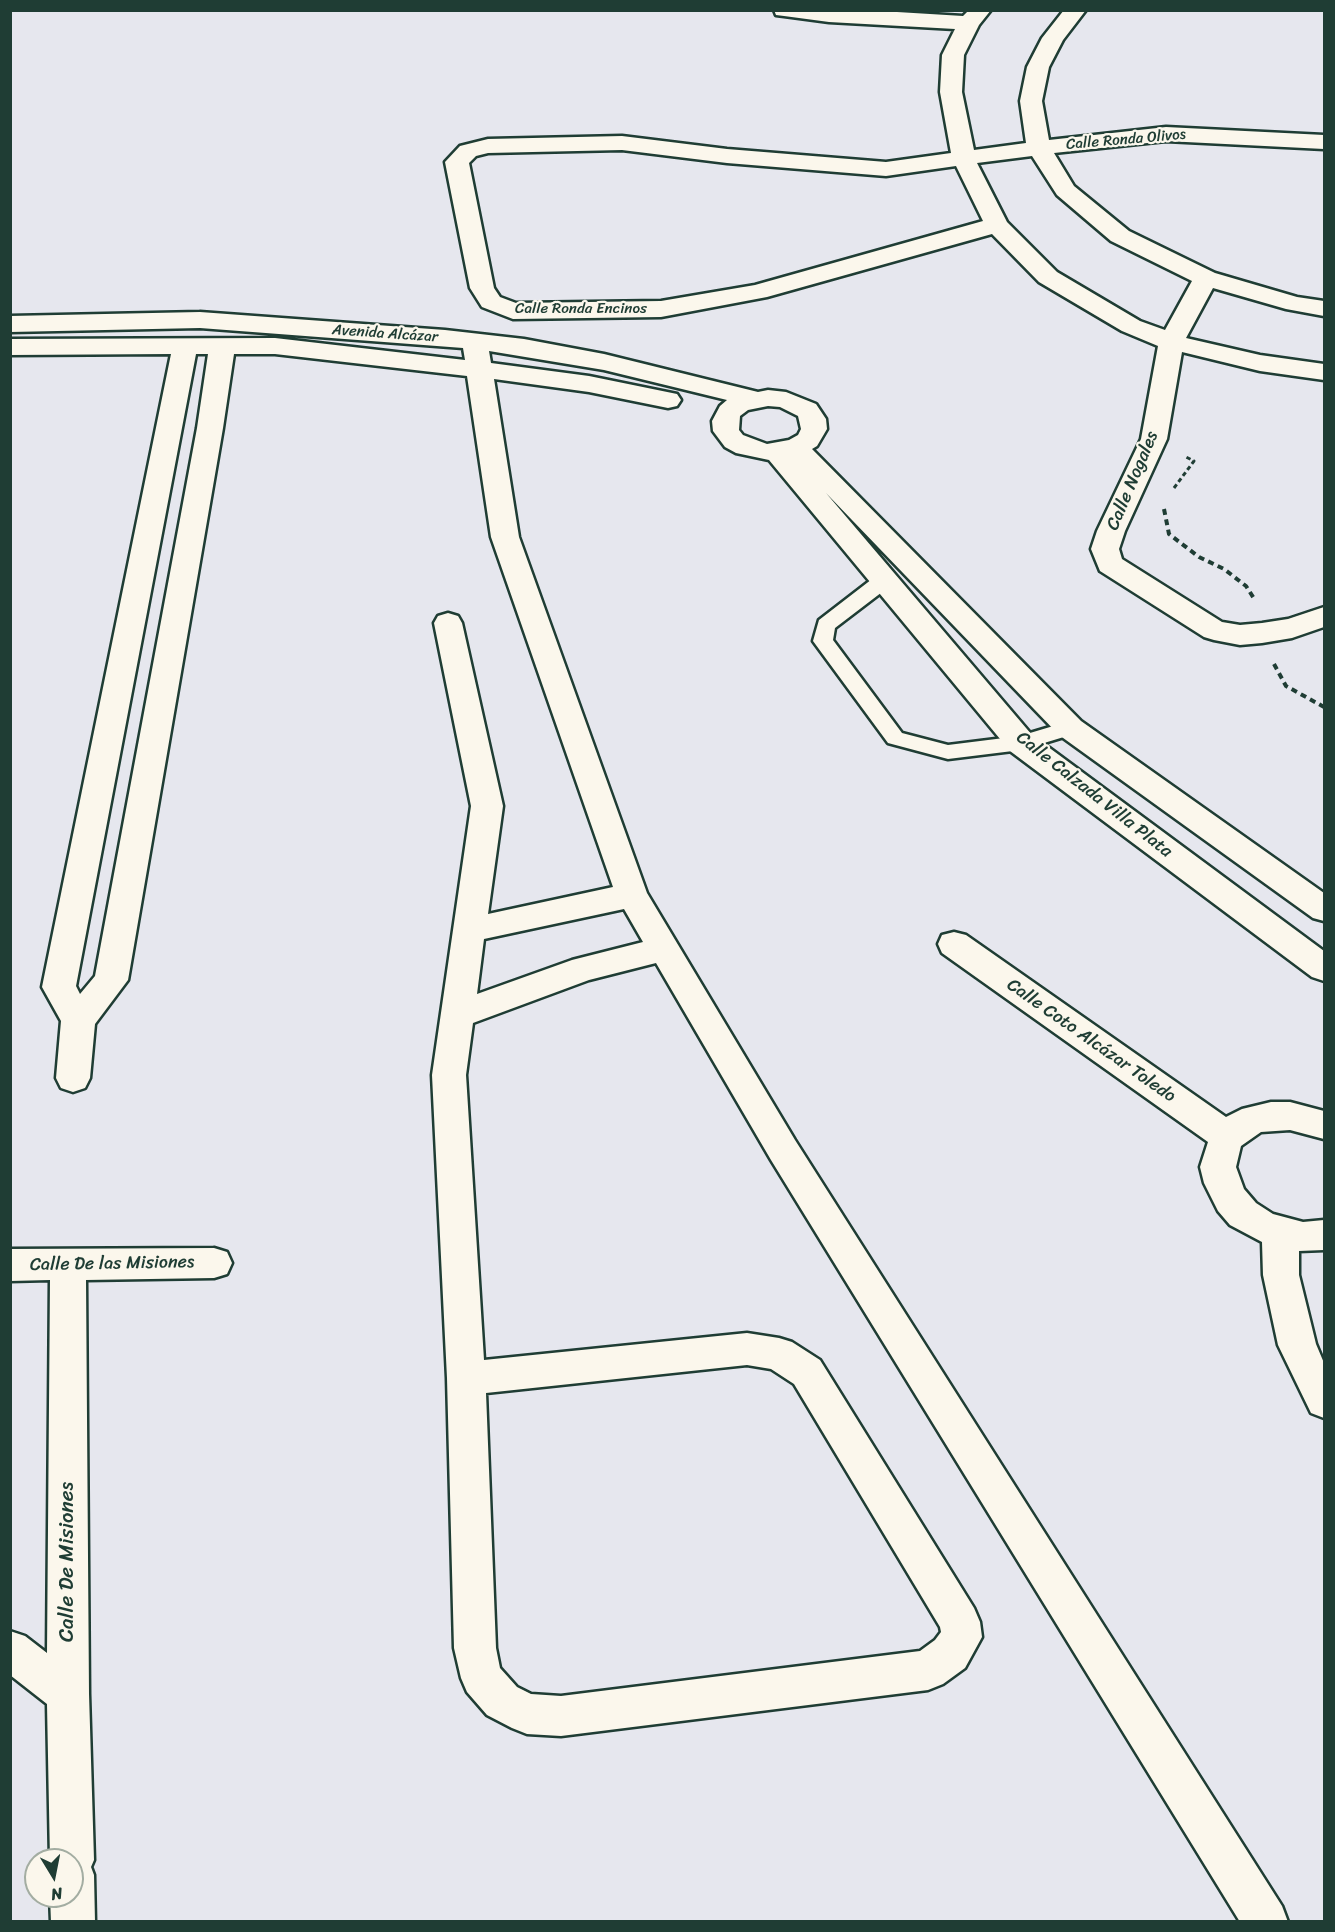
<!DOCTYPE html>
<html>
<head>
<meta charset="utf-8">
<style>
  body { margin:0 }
  #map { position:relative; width:1335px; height:1932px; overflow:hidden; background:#e6e7ee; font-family:Sriracha,sans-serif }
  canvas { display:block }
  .frame { position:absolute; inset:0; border:12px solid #1f3d34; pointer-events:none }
  .north { position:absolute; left:24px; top:1848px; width:60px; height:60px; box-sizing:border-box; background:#fbf7ec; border:2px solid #a3ada2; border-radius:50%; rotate:170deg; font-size:16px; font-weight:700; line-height:24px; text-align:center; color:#1f3d34 }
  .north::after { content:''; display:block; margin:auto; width:21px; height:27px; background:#1f3d34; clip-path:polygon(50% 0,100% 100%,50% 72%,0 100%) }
</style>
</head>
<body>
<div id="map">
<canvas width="1335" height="1932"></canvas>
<div class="frame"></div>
<div class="north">N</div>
</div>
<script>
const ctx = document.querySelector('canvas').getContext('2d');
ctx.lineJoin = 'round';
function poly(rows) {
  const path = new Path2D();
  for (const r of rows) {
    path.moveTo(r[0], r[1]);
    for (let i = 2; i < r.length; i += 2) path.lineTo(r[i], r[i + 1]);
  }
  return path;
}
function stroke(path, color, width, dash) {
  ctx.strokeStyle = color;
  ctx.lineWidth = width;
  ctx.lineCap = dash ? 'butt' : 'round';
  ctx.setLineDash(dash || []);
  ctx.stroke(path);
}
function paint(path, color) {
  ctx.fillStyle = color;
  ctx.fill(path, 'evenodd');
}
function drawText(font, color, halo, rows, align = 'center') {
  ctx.font = font + ' Sriracha,sans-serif';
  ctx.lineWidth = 4.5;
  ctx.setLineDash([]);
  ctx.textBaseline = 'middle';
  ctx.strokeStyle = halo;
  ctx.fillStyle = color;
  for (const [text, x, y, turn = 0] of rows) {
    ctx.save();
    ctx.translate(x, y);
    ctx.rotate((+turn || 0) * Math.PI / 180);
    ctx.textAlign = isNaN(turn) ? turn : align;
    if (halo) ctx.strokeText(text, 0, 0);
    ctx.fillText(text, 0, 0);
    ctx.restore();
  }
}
const pathFar1 = poly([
  [1174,488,1194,461,1186,457]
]);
const path = poly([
  [1164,509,1169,534,1199,557,1224,569,1246,586,1255,600],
  [1274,664,1286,686,1324,707]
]);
const service = poly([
  [883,575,890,576,893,581,890,586,835,628,833,640,902,733,948,745,1020,736,1070,721,1077,723,1080,728,1077,733,1021,750,948,759,888,743,813,641,819,620,876,576,883,575]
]);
const minor = poly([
  [774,10,864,10,963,16,969,10,991,10,979,25,964,55,962,92,974,150,1026,143,1020,101,1027,67,1042,38,1064,10,1086,10,1063,40,1049,67,1042,101,1049,140,1166,127,1324,135,1324,149,1166,141,1054,153,1074,186,1129,231,1215,273,1297,297,1324,301,1324,316,1286,309,1213,288,1186,338,1260,355,1324,364,1324,380,1260,371,1182,352,1167,439,1125,531,1119,549,1122,559,1222,622,1240,625,1262,623,1288,619,1324,607,1324,627,1292,638,1262,643,1240,645,1214,640,1204,637,1100,571,1091,549,1097,531,1141,439,1158,346,1122,331,1039,282,992,234,767,297,661,317,513,319,482,307,470,288,445,162,460,146,488,139,622,136,727,149,886,162,951,153,940,92,942,55,955,29,829,22,784,16,776,15,774,10],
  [622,150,727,163,886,176,956,166,983,221,755,285,661,301,516,303,500,297,494,288,469,163,476,156,488,153,622,150],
  [1032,156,1057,195,1111,241,1192,281,1165,330,1140,321,1057,272,1007,222,977,163,1032,156],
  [200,312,445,330,524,339,604,354,758,392,768,390,786,392,816,404,826,419,827,429,817,446,812,449,1081,721,1324,893,1324,921,1313,918,1059,735,826,493,1032,735,1324,951,1324,981,1312,977,1010,751,769,460,736,453,725,447,713,431,712,421,720,406,727,400,604,370,489,351,491,363,589,376,677,394,681,400,677,406,668,408,589,392,494,379,519,537,647,893,795,1140,1282,1906,1288,1922,1240,1922,771,1160,656,963,589,980,473,1023,466,1075,484,1360,747,1333,779,1338,792,1342,820,1360,974,1608,980,1622,982,1637,965,1668,943,1684,928,1690,561,1736,527,1734,512,1728,487,1715,467,1692,461,1678,454,1648,447,1378,432,1075,471,806,434,623,438,616,448,613,458,616,462,623,503,806,488,914,613,887,491,537,467,376,275,354,234,354,223,428,128,980,95,1024,90,1078,85,1088,73,1092,61,1088,56,1078,61,1021,42,987,171,354,10,355,10,339,275,338,465,360,463,348,200,328,10,332,10,316,200,312],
  [196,354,208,354,197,428,95,976,80,994,76,986,196,354],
  [768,406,780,407,798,416,801,429,798,435,789,440,767,444,743,435,739,430,740,416,748,410,768,406],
  [624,909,643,942,572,960,477,994,484,939,624,909],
  [747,1365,771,1369,794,1384,940,1627,941,1632,935,1640,920,1651,561,1696,531,1694,517,1687,500,1668,496,1648,486,1393,747,1365],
  [954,932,966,935,1226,1117,1242,1109,1271,1102,1290,1102,1324,1111,1324,1139,1290,1130,1261,1132,1241,1146,1236,1167,1244,1189,1256,1203,1273,1214,1303,1222,1324,1220,1324,1250,1299,1251,1299,1275,1316,1344,1324,1363,1324,1418,1311,1413,1278,1345,1263,1275,1262,1242,1230,1225,1218,1211,1204,1183,1200,1167,1208,1142,942,953,938,944,942,935,954,932],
  [214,1248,227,1252,232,1263,227,1274,214,1278,86,1280,89,1694,94,1860,91,1867,94,1875,95,1922,51,1922,50,1896,72,1896,72,1860,50,1860,47,1704,10,1675,10,1631,25,1636,47,1653,50,1280,10,1281,10,1249,214,1248]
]);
const farStreetnames = [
  ["Calle Ronda Olivos",1126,140,-5],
  ["Calle Ronda Encinos",581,309],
  ["Avenida Alcázar",385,334,4]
];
const streetNames = [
  ["Calle Nogales",1133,481,-67],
  ["Calle Calzada Villa Plata",1094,795,38],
  ["Calle Coto Alcázar Toledo",1091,1041,35],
  ["Calle De las Misiones",112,1264,-1]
];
const nearStreetnames = [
  ["Calle De Misiones",68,1562,-90]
];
stroke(service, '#1f3d34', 5);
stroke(minor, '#1f3d34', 5);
stroke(pathFar1, '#1f3d34', 3, [4.5, 3]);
stroke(path, '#1f3d34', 4, [6, 4.5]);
paint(service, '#fbf7ec');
paint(minor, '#fbf7ec');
drawText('15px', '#1f3d34', '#fbf7ec', farStreetnames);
drawText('18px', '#1f3d34', '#fbf7ec', streetNames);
drawText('21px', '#1f3d34', '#fbf7ec', nearStreetnames);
</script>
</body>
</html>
